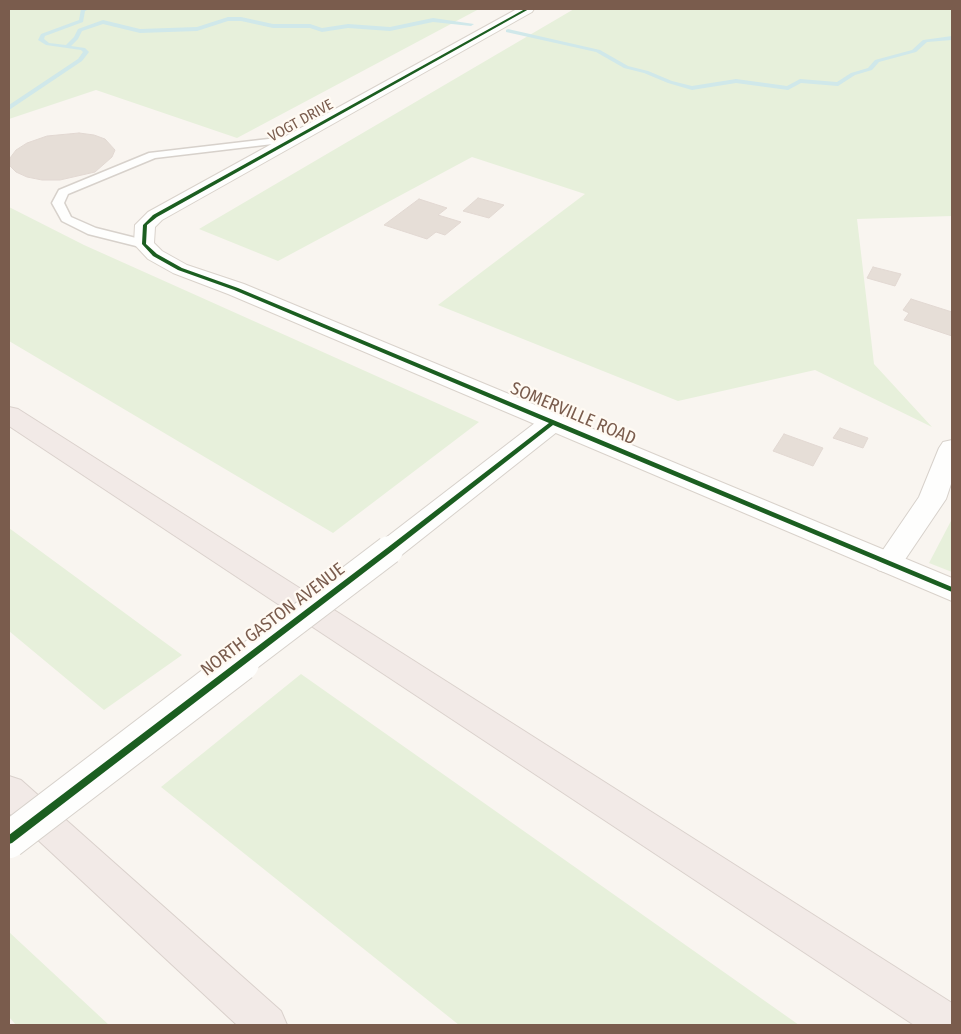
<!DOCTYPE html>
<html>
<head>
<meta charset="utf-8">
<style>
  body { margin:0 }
  #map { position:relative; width:961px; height:1034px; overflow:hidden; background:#f9f5f0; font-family:"Fira Sans Condensed",sans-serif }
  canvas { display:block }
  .frame { position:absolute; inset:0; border:10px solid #7a5c4d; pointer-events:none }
</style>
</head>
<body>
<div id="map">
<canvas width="961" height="1034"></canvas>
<div class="frame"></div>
</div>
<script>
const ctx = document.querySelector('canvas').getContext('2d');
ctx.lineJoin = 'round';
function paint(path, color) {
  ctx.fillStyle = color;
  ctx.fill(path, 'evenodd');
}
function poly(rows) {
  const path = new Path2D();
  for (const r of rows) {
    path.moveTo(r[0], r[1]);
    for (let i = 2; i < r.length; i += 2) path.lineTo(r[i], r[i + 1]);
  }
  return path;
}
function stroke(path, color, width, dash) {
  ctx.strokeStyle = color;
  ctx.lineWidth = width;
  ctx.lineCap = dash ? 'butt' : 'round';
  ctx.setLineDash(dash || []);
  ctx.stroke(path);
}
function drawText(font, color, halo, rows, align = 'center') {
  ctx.font = font + ' "Fira Sans Condensed",sans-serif';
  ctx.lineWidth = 4.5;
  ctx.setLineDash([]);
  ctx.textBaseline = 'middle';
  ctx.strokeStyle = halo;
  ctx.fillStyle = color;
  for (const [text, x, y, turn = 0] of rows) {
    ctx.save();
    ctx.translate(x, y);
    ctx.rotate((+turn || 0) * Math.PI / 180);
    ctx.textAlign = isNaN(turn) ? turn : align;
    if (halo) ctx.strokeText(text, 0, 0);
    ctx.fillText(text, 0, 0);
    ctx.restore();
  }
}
const green = poly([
  [9,9,479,9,237,138,96,90,9,119],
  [574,9,952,9,952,216,857,219,874,364,932,427,815,370,678,401,438,305,585,194,472,157,278,261,199,229],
  [9,207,84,245,479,422,333,533,9,341],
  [952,519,952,572,929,563],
  [9,528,182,655,104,710,9,631],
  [301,674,799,1025,459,1025,161,787],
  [9,932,109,1025,16,1025,9,1017]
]);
const stream = poly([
  [81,9,89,9,85,11,83,22,45,36,44,39,49,43,66,45,74,37,78,29,103,20,140,29,197,27,228,17,241,17,273,24,310,24,322,28,348,24,390,27,433,18,474,24,471,26,433,22,390,31,348,28,322,32,310,28,273,28,241,21,228,21,197,31,140,33,103,24,82,31,78,39,71,46,85,48,89,52,82,61,9,110,9,105,78,59,83,52,81,50,46,45,38,40,41,34,79,20,81,9],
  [508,29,600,50,628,66,648,71,672,81,692,86,736,79,787,86,800,79,837,82,851,73,868,68,875,60,912,50,923,40,952,36,952,40,927,42,916,52,879,62,872,70,855,75,838,86,801,83,788,90,736,83,692,90,668,83,644,73,624,68,596,52,506,32,506,30,508,29]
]);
const building = poly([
  [79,133,94,135,105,139,115,150,112,157,95,172,60,180,42,180,27,177,16,172,10,166,10,158,16,150,27,143,47,136,79,133],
  [478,198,504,205,489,218,463,211,478,198],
  [419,199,447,208,438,215,461,222,445,235,436,232,427,239,384,225,419,199],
  [873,267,901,274,895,286,867,278,873,267],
  [911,299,952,312,952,336,904,320,909,313,903,310,911,299],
  [840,428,868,438,863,448,833,438,840,428],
  [784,434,823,448,813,466,773,451,784,434]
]);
const lane = poly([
  [294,136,299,139,298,141,155,158,68,194,64,203,71,217,96,228,148,241,150,244,148,247,144,248,88,234,62,221,52,203,59,190,149,153,294,136]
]);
const street = poly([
  [553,414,562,416,566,422,562,428,399,557,389,560,379,557,375,550,379,543,544,416,553,414],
  [952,440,952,481,946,499,898,570,888,573,878,570,874,563,919,497,939,448,943,442,952,440]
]);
const secondary = poly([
  [517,9,534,9,532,12,162,220,155,227,154,243,162,251,187,265,244,284,952,578,952,601,228,294,173,273,148,259,134,244,135,225,148,212,517,9]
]);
const highway = poly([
  [9,407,18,409,952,1003,952,1025,914,1025,9,426,9,407],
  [9,776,21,780,281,1011,287,1025,237,1025,9,813,9,776]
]);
const streetBridgeFar1 = poly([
  [239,664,389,550]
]);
const streetBridge = poly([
  [9,840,241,663]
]);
const cycleway = poly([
  [525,9,529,9,157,217,147,225,146,244,157,254,182,268,238,288,952,587,952,592,553,425,391,552,12,843,9,844,9,835,387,548,549,423,234,290,178,270,153,256,142,244,143,225,153,215,525,9]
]);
const farStreetnames = [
  ["VOGT DRIVE",301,121,-29]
];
const streetNames = [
  ["SOMERVILLE ROAD",573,414,23],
  ["NORTH GASTON AVENUE",273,620,-37]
];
paint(green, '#e7f0db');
paint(stream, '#d0e8ea');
paint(building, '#e6ded7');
stroke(building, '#e2d8d2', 1);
stroke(lane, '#d7d1cb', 3);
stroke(street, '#d7d1cb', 2);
stroke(secondary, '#d9d2cb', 2);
stroke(highway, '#dad1cc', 2);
paint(lane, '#fefefd');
paint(street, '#fefefd');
paint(secondary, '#fefefd');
paint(highway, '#f2eae7');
stroke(streetBridgeFar1, '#d7d1cb', 30, []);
stroke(streetBridge, '#d7d1cb', 38, []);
stroke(streetBridgeFar1, '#fefefd', 28);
stroke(streetBridge, '#fefefd', 36);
paint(cycleway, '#1b5e20');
drawText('15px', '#7a5c4d', '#fffaf3', farStreetnames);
drawText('18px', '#7a5c4d', '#fffaf3', streetNames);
</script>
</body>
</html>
